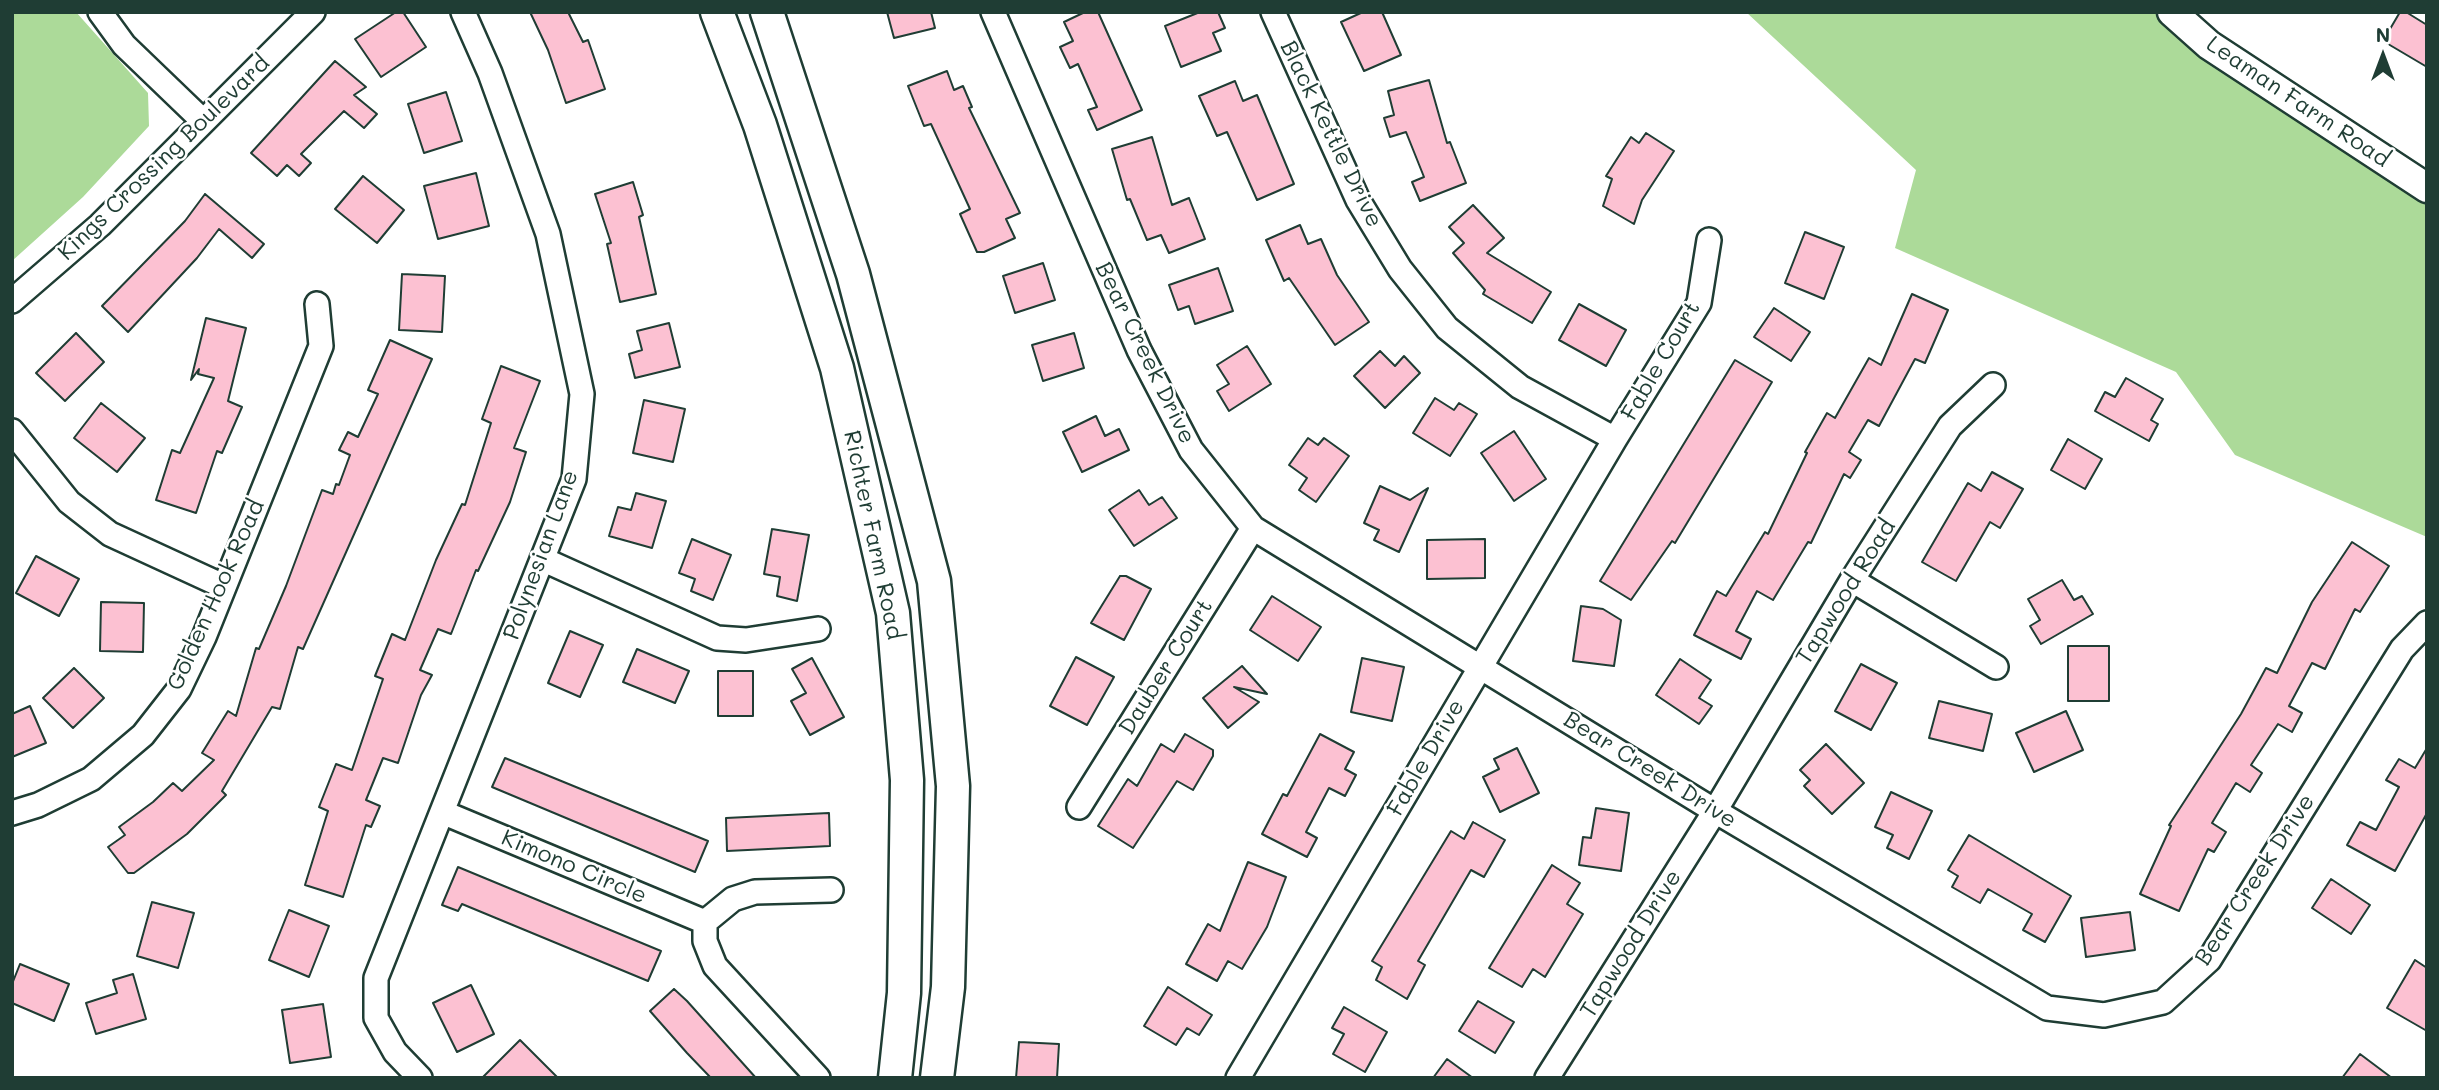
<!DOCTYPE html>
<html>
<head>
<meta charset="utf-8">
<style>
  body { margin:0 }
  #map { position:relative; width:2439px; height:1090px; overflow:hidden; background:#fff; font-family:Mali,sans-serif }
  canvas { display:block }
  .frame { position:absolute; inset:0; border:14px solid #1f3d34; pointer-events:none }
  .north { position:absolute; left:2348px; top:21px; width:70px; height:70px; -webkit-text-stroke:5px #fff; paint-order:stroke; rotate:0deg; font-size:19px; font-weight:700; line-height:28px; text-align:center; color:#1f3d34 }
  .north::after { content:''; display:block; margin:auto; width:24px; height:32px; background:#1f3d34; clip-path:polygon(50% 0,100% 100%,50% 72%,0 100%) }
</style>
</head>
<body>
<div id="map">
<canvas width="2439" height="1090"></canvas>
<div class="frame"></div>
<div class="north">N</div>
</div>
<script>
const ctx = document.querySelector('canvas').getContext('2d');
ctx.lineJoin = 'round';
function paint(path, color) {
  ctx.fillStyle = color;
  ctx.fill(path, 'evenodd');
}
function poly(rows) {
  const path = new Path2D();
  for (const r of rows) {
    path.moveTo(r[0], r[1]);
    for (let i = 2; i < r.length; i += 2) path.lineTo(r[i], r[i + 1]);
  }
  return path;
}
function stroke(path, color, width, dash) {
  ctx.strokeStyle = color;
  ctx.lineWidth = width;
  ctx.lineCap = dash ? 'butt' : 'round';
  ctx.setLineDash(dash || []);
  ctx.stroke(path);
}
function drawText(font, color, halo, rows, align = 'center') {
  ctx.font = font + ' Mali,sans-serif';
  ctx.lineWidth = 5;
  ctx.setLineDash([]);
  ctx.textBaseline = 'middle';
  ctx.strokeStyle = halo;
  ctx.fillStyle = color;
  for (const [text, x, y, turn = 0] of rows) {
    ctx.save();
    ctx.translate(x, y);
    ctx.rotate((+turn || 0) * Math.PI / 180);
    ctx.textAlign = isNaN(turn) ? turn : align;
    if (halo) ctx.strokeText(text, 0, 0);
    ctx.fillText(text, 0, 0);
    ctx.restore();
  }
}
const green = poly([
  [12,12,76,12,148,93,149,126,83,197,12,261],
  [1746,12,2158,12,2200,51,2427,187,2427,537,2235,455,2176,372,1895,248,1916,170]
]);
const building = poly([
  [396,12,403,12,426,47,381,77,355,39,396,12],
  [530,12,568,12,583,42,588,40,605,89,566,103,548,50,530,12],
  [887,12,931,12,935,28,894,38,887,12],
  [1085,12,1098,12,1142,110,1097,130,1088,110,1097,107,1078,64,1070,68,1060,47,1073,41,1064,22,1085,12],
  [1200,12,1218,12,1225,28,1213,33,1221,51,1181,67,1165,26,1200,12],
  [1363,12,1382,12,1401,55,1364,71,1341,22,1363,12],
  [2400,12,2406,12,2427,25,2427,67,2383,41,2400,12],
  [335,61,366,87,354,95,377,114,364,128,344,111,301,154,311,163,299,176,287,165,277,176,251,153,335,61],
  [947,71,954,90,963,86,972,107,969,108,1020,213,1006,219,1015,238,984,252,977,252,960,214,970,209,931,124,924,126,908,86,947,71],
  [1429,80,1447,143,1450,142,1466,183,1420,201,1412,182,1424,177,1406,132,1390,137,1384,118,1394,115,1388,91,1429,80],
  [1235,81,1243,101,1257,95,1294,184,1257,200,1227,132,1217,136,1199,96,1235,81],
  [446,92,462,141,424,153,408,104,446,92],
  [1646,133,1674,151,1642,200,1634,224,1603,206,1612,179,1606,176,1631,137,1639,143,1646,133],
  [1152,137,1172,205,1189,198,1205,239,1169,253,1161,235,1147,240,1130,199,1127,200,1112,149,1152,137],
  [476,173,489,226,438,239,424,186,476,173],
  [363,176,404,210,377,243,335,209,363,176],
  [633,182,643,215,639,217,656,294,620,302,607,244,611,243,595,194,633,182],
  [205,194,264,244,252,258,219,229,197,258,128,332,102,306,185,221,205,194],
  [1473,205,1504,238,1487,253,1551,292,1532,323,1483,294,1485,290,1453,253,1464,243,1449,227,1473,205],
  [1300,225,1308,244,1321,239,1337,275,1369,322,1335,345,1289,278,1284,281,1266,240,1300,225],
  [1805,232,1844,247,1824,299,1785,283,1805,232],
  [1043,263,1055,300,1015,313,1003,276,1043,263],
  [1218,268,1233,311,1195,324,1189,306,1178,310,1169,285,1218,268],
  [402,274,445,276,442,332,399,330,402,274],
  [1912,294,1948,310,1925,363,1915,359,1879,426,1868,420,1849,452,1861,460,1850,478,1844,474,1811,543,1808,542,1773,600,1757,591,1736,631,1751,639,1741,659,1694,635,1717,591,1726,596,1765,532,1768,534,1807,453,1805,452,1827,413,1835,418,1869,358,1881,365,1912,294],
  [1579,304,1626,330,1606,366,1559,340,1579,304],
  [1774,308,1810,332,1791,361,1754,337,1774,308],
  [206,318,246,328,228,401,242,407,222,453,217,451,196,513,156,500,172,450,180,453,214,378,198,374,199,369,191,380,206,318],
  [669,323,680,367,635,378,629,354,642,350,637,331,669,323],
  [76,333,104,362,65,401,36,373,76,333],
  [1074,333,1084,368,1043,381,1032,345,1074,333],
  [390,340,432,359,303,649,298,647,280,709,272,707,222,791,226,795,187,834,134,873,128,873,108,847,125,835,119,827,153,802,173,783,182,791,214,760,202,753,228,711,236,716,256,648,259,649,286,586,322,490,333,494,336,484,339,485,350,455,339,450,348,432,358,437,378,394,368,390,390,340],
  [1247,346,1271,384,1229,411,1217,391,1229,384,1217,365,1247,346],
  [1380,351,1395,366,1404,356,1420,373,1385,408,1354,376,1380,351],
  [1735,360,1772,382,1675,543,1672,541,1631,600,1600,581,1735,360],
  [501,366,540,381,514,448,526,452,510,502,478,571,476,570,451,634,438,629,420,670,432,675,421,695,398,763,383,758,366,800,380,806,371,827,366,825,343,897,305,885,328,811,319,807,336,764,352,770,383,679,375,676,392,634,405,640,436,560,462,504,465,505,491,423,482,419,501,366],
  [2126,378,2163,399,2151,420,2158,424,2149,441,2095,411,2105,392,2115,397,2126,378],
  [1435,398,1454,410,1459,403,1477,414,1450,456,1413,433,1435,398],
  [644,400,685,409,673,462,633,453,644,400],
  [101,403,145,438,117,472,74,438,101,403],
  [1096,416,1105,436,1119,429,1129,450,1082,472,1063,432,1096,416],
  [1514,431,1546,479,1514,501,1481,453,1514,431],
  [1308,438,1318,445,1324,438,1349,456,1316,502,1299,490,1307,478,1289,465,1308,438],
  [2068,439,2102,459,2085,489,2051,470,2068,439],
  [1992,472,2023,489,2000,528,1990,522,1956,581,1922,562,1968,483,1981,491,1992,472],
  [1380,486,1410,500,1428,488,1399,552,1374,540,1379,530,1364,523,1380,486],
  [1139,490,1149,505,1162,497,1177,518,1134,546,1109,510,1139,490],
  [636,493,666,501,652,548,609,536,618,507,631,510,636,493],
  [772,529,809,535,797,601,777,596,780,577,764,574,772,529],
  [692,539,731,555,713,600,691,591,695,579,679,573,692,539],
  [1485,539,1485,578,1427,579,1427,540,1485,539],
  [2352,542,2389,566,2360,612,2355,609,2325,669,2312,663,2289,706,2302,713,2292,732,2278,724,2251,765,2262,773,2250,792,2236,783,2212,823,2226,832,2214,852,2208,849,2179,911,2140,894,2171,826,2169,825,2241,714,2266,668,2277,673,2312,602,2352,542],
  [36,556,79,579,59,616,16,593,36,556],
  [1120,576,1126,576,1151,589,1124,640,1091,623,1120,576],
  [2062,580,2074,600,2082,596,2093,614,2041,644,2030,626,2040,620,2028,599,2062,580],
  [1272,596,1321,627,1298,661,1250,630,1272,596],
  [101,602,144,603,143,652,100,651,101,602],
  [1581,606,1603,609,1621,620,1614,666,1573,661,1581,606],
  [570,631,603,645,580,697,548,683,570,631],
  [2068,646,2109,646,2109,701,2068,701,2068,646],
  [637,649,689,671,675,703,623,682,637,649],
  [1076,657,1114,677,1087,725,1050,706,1076,657],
  [812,658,844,717,810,735,791,701,806,693,792,669,812,658],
  [1362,658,1404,667,1392,721,1351,712,1362,658],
  [1680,659,1711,680,1699,698,1712,706,1699,724,1656,695,1680,659],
  [1861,664,1897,683,1871,730,1835,711,1861,664],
  [1242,666,1267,694,1234,687,1259,702,1228,728,1203,698,1242,666],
  [74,668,104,698,73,728,43,698,74,668],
  [718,671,753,671,753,716,718,716,718,671],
  [1939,701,1992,714,1983,751,1929,738,1939,701],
  [30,706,46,743,12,757,12,714,30,706],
  [2066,711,2083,750,2034,772,2016,733,2066,711],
  [1185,734,1213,750,1213,756,1193,790,1177,781,1133,848,1098,826,1128,779,1137,786,1161,744,1174,752,1185,734],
  [1320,734,1354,752,1345,769,1356,775,1345,796,1329,788,1306,832,1317,838,1307,857,1262,834,1283,794,1287,796,1320,734],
  [1826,744,1864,783,1832,814,1804,786,1810,780,1800,770,1826,744],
  [1517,748,1539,793,1500,812,1483,777,1499,769,1494,759,1517,748],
  [2427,748,2427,813,2395,871,2347,845,2360,822,2376,830,2399,787,2386,780,2399,759,2415,768,2427,748],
  [505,758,708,841,695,872,492,787,505,758],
  [1891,792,1932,811,1909,859,1887,848,1893,835,1875,827,1891,792],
  [1596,808,1629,813,1621,871,1579,865,1583,837,1591,838,1596,808],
  [829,813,830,846,727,851,726,818,829,813],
  [1473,822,1505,840,1484,877,1471,870,1418,961,1425,965,1407,999,1376,980,1382,967,1372,961,1451,831,1464,839,1473,822],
  [1969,835,2071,896,2045,942,2023,930,2032,914,1988,889,1980,903,1952,887,1958,876,1948,870,1969,835],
  [1248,862,1286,877,1267,927,1242,969,1228,961,1217,981,1186,964,1208,924,1220,931,1248,862],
  [1552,865,1580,883,1567,904,1583,914,1545,977,1533,969,1522,987,1489,968,1552,865],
  [458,867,661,951,648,981,462,904,458,911,442,905,458,867],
  [2331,879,2370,905,2351,934,2312,908,2331,879],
  [152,902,194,913,178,968,137,956,152,902],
  [289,910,329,926,309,977,269,960,289,910],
  [2130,912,2135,950,2086,957,2081,918,2130,912],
  [2415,960,2427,968,2427,1031,2387,1008,2415,960],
  [20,964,69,984,54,1021,12,1003,12,984,20,964],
  [133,974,146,1019,96,1034,86,1003,117,993,113,980,133,974],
  [471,985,494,1034,457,1052,433,1003,471,985],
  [1168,987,1212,1015,1199,1035,1187,1028,1176,1045,1144,1026,1168,987],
  [674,989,687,1001,756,1078,711,1078,687,1053,650,1011,674,989],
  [1478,1001,1514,1022,1495,1053,1459,1031,1478,1001],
  [323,1004,331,1057,290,1063,282,1010,323,1004],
  [1344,1007,1387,1032,1365,1072,1333,1054,1344,1034,1332,1028,1344,1007],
  [520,1040,558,1078,482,1078,520,1040],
  [1019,1042,1059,1044,1057,1078,1016,1078,1019,1042],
  [2360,1054,2392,1078,2342,1078,2360,1054],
  [1447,1059,1473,1078,1433,1078,1447,1059]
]);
const minor = poly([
  [100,12,124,45,203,121],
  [993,12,1139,350,1191,450,1253,528,1715,811,2047,1008,2104,1015,2163,1002,2209,960,2402,649,2427,623],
  [1273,12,1358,200,1400,269,1447,328,1520,387,1615,439],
  [12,301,100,225,313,12],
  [12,431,69,502,110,534,223,586],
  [542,559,717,638,746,640,818,629],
  [1852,580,1996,667],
  [1079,807,1253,528],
  [442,812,705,922,705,941,715,966,818,1078],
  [12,813,38,805,91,779,143,735,179,689,204,637,321,346,317,304],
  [705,922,733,899,755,892,831,890],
  [420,1078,395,1052,376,1018,376,978,574,479,582,394,548,234,490,73,463,12],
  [1238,1078,1615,439,1699,303,1709,240],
  [1547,1078,1715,811,1852,580,1950,426,1993,385]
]);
const tertiary = poly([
  [2172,12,2209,45,2427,188]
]);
const secondary = poly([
  [717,12,760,125,837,368,893,613,907,780,904,993,895,1078],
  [767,12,853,274,934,581,953,786,948,987,937,1078]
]);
const streetNames = [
  ["Leaman Farm Road",2298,102,34],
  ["Black Kettle Drive",1331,134,64],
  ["Kings Crossing Boulevard",164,158,-44],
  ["Bear Creek Drive",1145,353,64],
  ["Fable Court",1661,361,-60],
  ["Richter Farm Road",873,535,78],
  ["Polynesian Lane",541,555,-70],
  ["Tapwood Road",1846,592,-58],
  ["Golden Hook Road",216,595,-66],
  ["Dauber Court",1166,667,-58],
  ["Fable Drive",1426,758,-60],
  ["Bear Creek Drive",1650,770,32],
  ["Kimono Circle",574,867,23],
  ["Bear Creek Drive",2255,880,-57],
  ["Tapwood Drive",1631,944,-58]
];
paint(green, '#acda99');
paint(building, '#fcc1d2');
stroke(building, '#1f3d34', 2);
stroke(minor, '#1f3d34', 28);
stroke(tertiary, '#1f3d34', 33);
stroke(secondary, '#1f3d34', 37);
stroke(minor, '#fff', 23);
stroke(tertiary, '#fff', 28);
stroke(secondary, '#fff', 32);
drawText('23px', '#1f3d34', '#fff', streetNames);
</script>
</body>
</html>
